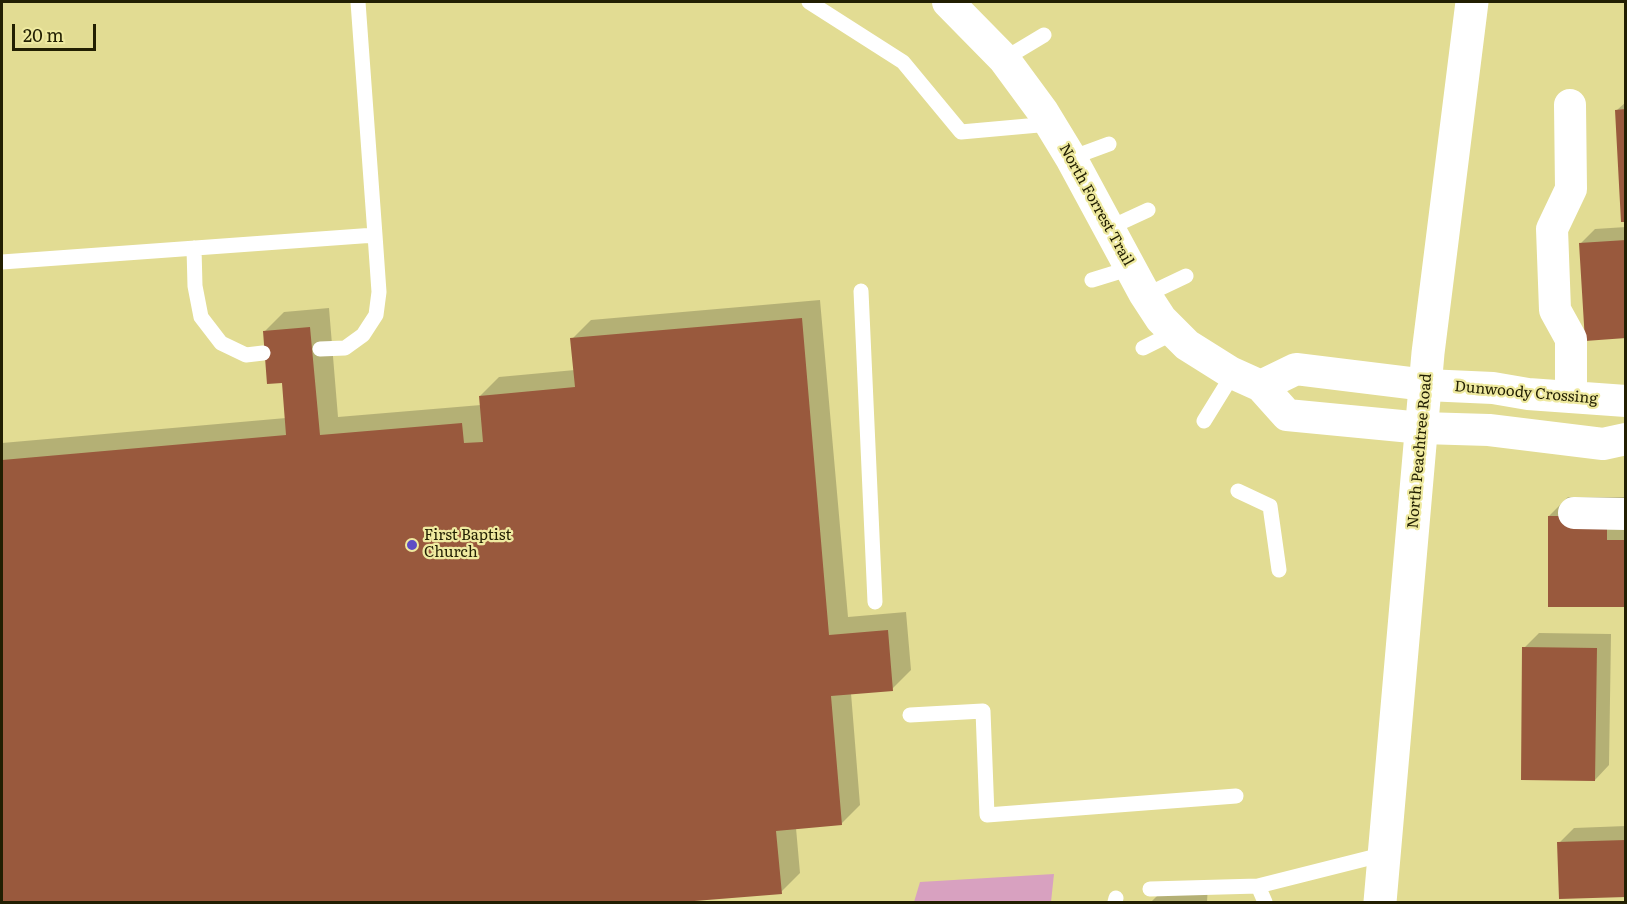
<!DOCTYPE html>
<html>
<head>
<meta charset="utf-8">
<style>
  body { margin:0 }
  #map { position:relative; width:1627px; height:904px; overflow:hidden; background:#e2dc93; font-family:Literata,serif }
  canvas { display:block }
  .frame { position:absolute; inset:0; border:3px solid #221f02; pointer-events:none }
  .scale { position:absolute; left:12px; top:24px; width:84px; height:27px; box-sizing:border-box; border:3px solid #221f02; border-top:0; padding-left:8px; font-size:18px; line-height:21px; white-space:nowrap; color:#221f02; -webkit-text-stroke:4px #efeaa0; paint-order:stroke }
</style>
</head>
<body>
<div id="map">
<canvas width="1627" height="904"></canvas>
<div class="frame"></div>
<div class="scale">20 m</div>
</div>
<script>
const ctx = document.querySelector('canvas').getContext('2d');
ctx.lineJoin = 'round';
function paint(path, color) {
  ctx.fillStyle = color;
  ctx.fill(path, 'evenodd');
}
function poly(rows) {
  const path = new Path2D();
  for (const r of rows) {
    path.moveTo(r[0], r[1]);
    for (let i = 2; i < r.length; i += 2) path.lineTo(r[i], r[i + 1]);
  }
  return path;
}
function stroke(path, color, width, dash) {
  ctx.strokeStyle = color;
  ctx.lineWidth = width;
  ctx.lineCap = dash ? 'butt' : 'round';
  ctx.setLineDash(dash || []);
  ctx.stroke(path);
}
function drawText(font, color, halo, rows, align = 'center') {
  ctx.font = font + ' Literata,serif';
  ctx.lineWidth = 4.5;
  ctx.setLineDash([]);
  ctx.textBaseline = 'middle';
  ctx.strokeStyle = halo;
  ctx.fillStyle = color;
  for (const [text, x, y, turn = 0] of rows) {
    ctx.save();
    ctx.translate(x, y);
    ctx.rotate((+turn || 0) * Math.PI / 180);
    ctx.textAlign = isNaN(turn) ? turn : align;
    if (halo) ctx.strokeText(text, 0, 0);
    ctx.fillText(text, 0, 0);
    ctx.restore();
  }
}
const green = poly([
  [1054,874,1051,902,914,902,920,882]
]);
const shadow = poly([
  [1626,102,1626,221,1617,110],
  [1626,227,1626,337,1580,244,1595,229],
  [820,300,848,617,906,612,911,670,892,689,851,693,860,805,841,824,796,828,800,873,781,892,665,902,3,902,2,443,286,418,283,382,264,332,284,312,329,308,338,417,481,405,480,396,499,377,575,370,572,339,591,320],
  [1568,497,1625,497,1626,606,1549,516],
  [1539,633,1611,634,1609,765,1595,780,1524,648],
  [1626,826,1626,895,1559,843,1574,828],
  [1170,883,1208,885,1207,902,1151,902]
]);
const building = poly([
  [1626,109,1626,222,1621,222,1615,110],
  [1626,240,1626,338,1585,341,1579,243],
  [802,318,829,635,888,630,893,691,831,696,842,825,776,831,782,894,682,902,2,902,2,460,286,435,282,383,267,384,263,331,310,327,320,435,462,423,464,443,483,442,479,396,575,387,570,338],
  [1548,516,1607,516,1607,540,1626,540,1626,607,1548,607],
  [1522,647,1597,648,1595,781,1521,780],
  [1626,840,1626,897,1559,899,1557,842]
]);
const service = poly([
  [809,2,903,62,961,132,1050,124],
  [1004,59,1044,35],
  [1071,158,1109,144],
  [1109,228,1148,210],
  [194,248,195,286,201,317,221,343,246,355,263,353],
  [2,262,375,235,358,2],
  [1092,280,1131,268],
  [861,291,875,602],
  [1146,295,1186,276],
  [1143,348,1175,332],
  [320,349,345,348,363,335,376,315,379,292,375,235],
  [1204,421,1233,374],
  [1238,491,1270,506,1279,570],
  [910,715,983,711,987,815,1236,796],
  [1258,886,1265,902],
  [1150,889,1258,886,1385,854],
  [1115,902,1116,898]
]);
const minor = poly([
  [948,2,1004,59,1043,112,1071,158,1144,293,1161,319,1187,345,1230,372,1261,386,1287,415,1422,428,1489,430,1603,444,1626,439],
  [1570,105,1571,189,1552,229,1555,310,1571,339,1571,397],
  [1261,386,1296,369,1426,385,1493,388,1528,394,1626,401],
  [1574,513,1626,514]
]);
const tertiary = poly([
  [1380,902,1428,353,1472,2]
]);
const markers = [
  [412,545,6,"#5e4dc5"]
];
const streetNames = [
  ["North Forrest Trail",1096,205,61],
  ["Dunwoody Crossing",1526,393,5],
  ["North Peachtree Road",1420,451,-85]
];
const poiNames = [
  ["First Baptist",424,536],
  ["Church",424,553]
];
paint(green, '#d8a1c0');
paint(shadow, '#0003');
paint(building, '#99593d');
stroke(service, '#fff', 15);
stroke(minor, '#fff', 32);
stroke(tertiary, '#fff', 33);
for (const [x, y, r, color] of markers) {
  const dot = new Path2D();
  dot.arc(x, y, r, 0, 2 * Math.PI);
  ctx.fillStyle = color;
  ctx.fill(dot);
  stroke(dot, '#efeaa0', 2);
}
drawText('15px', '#221f02', '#efeaa0', streetNames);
drawText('15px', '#221f02', '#efeaa0', poiNames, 'left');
</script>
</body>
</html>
